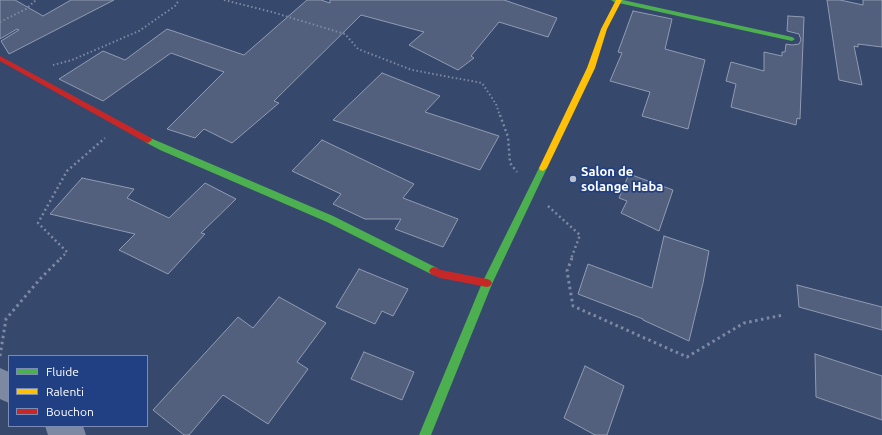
<!DOCTYPE html>
<html>
<head>
<meta charset="utf-8">
<style>
  body { margin:0 }
  #map { position:relative; width:882px; height:435px; overflow:hidden; background:#37486d; font-family:Ubuntu,sans-serif }
  canvas { display:block }
  .legend { position:absolute; left:8px; top:355px; width:140px; height:72px; box-sizing:border-box; background:#214083; border:1px solid #7a8cb5; margin:0; padding:5px 7px; list-style:none; font-size:12px; color:#fff }
  .legend li { display:flex; align-items:center; gap:8px; height:20px }
  .legend b { width:20px; border:1px solid #7a8cb5 }
</style>
</head>
<body>
<div id="map">
<canvas width="882" height="435"></canvas>
<ul class="legend">
<li><b style="height:5px;background:#4caf50"></b>Fluide</li>
<li><b style="height:5px;background:#ffc107"></b>Ralenti</li>
<li><b style="height:5px;background:#c62828"></b>Bouchon</li>
</ul>
</div>
<script>
const ctx = document.querySelector('canvas').getContext('2d');
ctx.lineJoin = 'round';
function paint(path, color) {
  ctx.fillStyle = color;
  ctx.fill(path, 'evenodd');
}
function poly(rows) {
  const path = new Path2D();
  for (const r of rows) {
    path.moveTo(r[0], r[1]);
    for (let i = 2; i < r.length; i += 2) path.lineTo(r[i], r[i + 1]);
  }
  return path;
}
function stroke(path, color, width, dash) {
  ctx.strokeStyle = color;
  ctx.lineWidth = width;
  ctx.lineCap = dash ? 'butt' : 'round';
  ctx.setLineDash(dash || []);
  ctx.stroke(path);
}
function drawText(font, color, halo, rows, align = 'center') {
  ctx.font = font + ' Ubuntu,sans-serif';
  ctx.lineWidth = 3.5;
  ctx.setLineDash([]);
  ctx.textBaseline = 'middle';
  ctx.strokeStyle = halo;
  ctx.fillStyle = color;
  for (const [text, x, y, turn = 0] of rows) {
    ctx.save();
    ctx.translate(x, y);
    ctx.rotate((+turn || 0) * Math.PI / 180);
    ctx.textAlign = isNaN(turn) ? turn : align;
    if (halo) ctx.strokeText(text, 0, 0);
    ctx.fillText(text, 0, 0);
    ctx.restore();
  }
}
const building = poly([
  [0,0,15,0,43,16,71,0,114,0,9,54,1,41,19,30,17,29,0,39,0,0],
  [307,0,321,0,330,3,330,0,504,0,557,18,548,37,499,22,471,56,474,58,458,70,409,45,424,32,361,15,274,101,279,103,232,143,204,129,195,138,167,129,224,72,171,53,103,101,59,79,103,51,125,60,167,29,244,55,307,0],
  [827,0,840,0,863,5,863,0,882,0,882,47,858,44,858,47,854,46,862,85,839,80,827,0],
  [633,11,672,19,665,49,705,60,688,129,642,116,650,92,610,81,622,53,618,52,633,11],
  [788,16,804,17,800,119,797,118,796,125,731,107,736,84,726,81,731,62,764,71,764,52,782,56,782,52,785,52,786,44,792,45,799,44,801,40,799,34,787,31,788,16],
  [382,73,440,96,425,112,499,136,480,170,333,120,382,73],
  [322,140,414,184,403,198,458,219,443,247,395,229,401,219,365,219,333,204,341,194,292,171,322,140],
  [629,174,673,190,659,231,621,213,627,201,619,198,629,174],
  [82,178,134,189,127,198,169,218,205,183,236,199,201,233,205,234,168,274,119,250,135,234,50,214,82,178],
  [664,236,709,251,703,283,689,341,643,320,643,319,578,294,588,264,652,288,664,236],
  [359,269,408,289,393,316,382,311,375,324,336,307,359,269],
  [797,285,882,307,882,330,799,307,797,285],
  [279,297,326,323,297,362,308,369,268,424,223,395,189,435,184,435,153,410,238,317,253,328,279,297],
  [364,352,414,372,402,400,351,379,364,352],
  [815,354,882,376,882,420,816,397,815,354],
  [585,366,624,386,607,435,595,435,564,418,585,366]
]);
const pathFar2 = poly([
  [224,0,272,12,345,34,358,49,412,70,482,83,496,104,500,116],
  [0,22,26,9,36,0],
  [53,65,72,60,139,31,175,6,179,0]
]);
const pathFar1 = poly([
  [500,115,508,137,510,163,517,172],
  [548,206,580,235,571,259],
  [60,259,67,252,38,223,67,171,105,138]
]);
const path = poly([
  [572,258,567,271,573,306,687,357,744,323,783,315],
  [0,356,6,319,40,279,61,258]
]);
const street = poly([
  [0,368,9,372,9,403,0,399,0,368],
  [45,426,83,426,86,435,48,435,45,426]
]);
const fast = poly([
  [611,0,623,0,792,37,795,39,792,41,614,2,611,0],
  [148,137,333,216,437,268,439,271,437,274,434,275,431,274,327,222,160,150,145,142,144,140,148,137],
  [543,165,547,168,492,284,431,435,419,435,482,283,539,168,543,165]
]);
const slow = poly([
  [616,0,622,0,607,29,595,68,547,168,543,171,540,170,539,168,587,68,601,29,616,0]
]);
const jam = poly([
  [0,56,151,138,152,140,148,143,145,142,0,61,0,56],
  [434,267,441,270,487,279,490,280,492,283,490,286,487,287,440,278,431,274,429,271,431,268,434,267]
]);
const markers = [
  [573,179,4,"#b9bfcc"]
];
const poiNames = [
  ["Salon de",581,172],
  ["solange Haba",581,187]
];
paint(building, '#52607e');
stroke(building, '#919bb1', 1);
stroke(pathFar2, '#7d89a3', 2, [1.5, 2.5]);
stroke(pathFar1, '#7d89a3', 2.5, [2, 3]);
stroke(path, '#7d89a3', 3, [2.5, 3.5]);
paint(street, '#7d89a3');
paint(fast, '#4caf50');
paint(slow, '#ffc107');
paint(jam, '#c62828');
for (const [x, y, r, color] of markers) {
  const dot = new Path2D();
  dot.arc(x, y, r, 0, 2 * Math.PI);
  ctx.fillStyle = color;
  ctx.fill(dot);
  stroke(dot, '#214083', 1.5);
}
drawText('bold 13px', '#fff', '#214083', poiNames, 'left');
</script>
</body>
</html>
